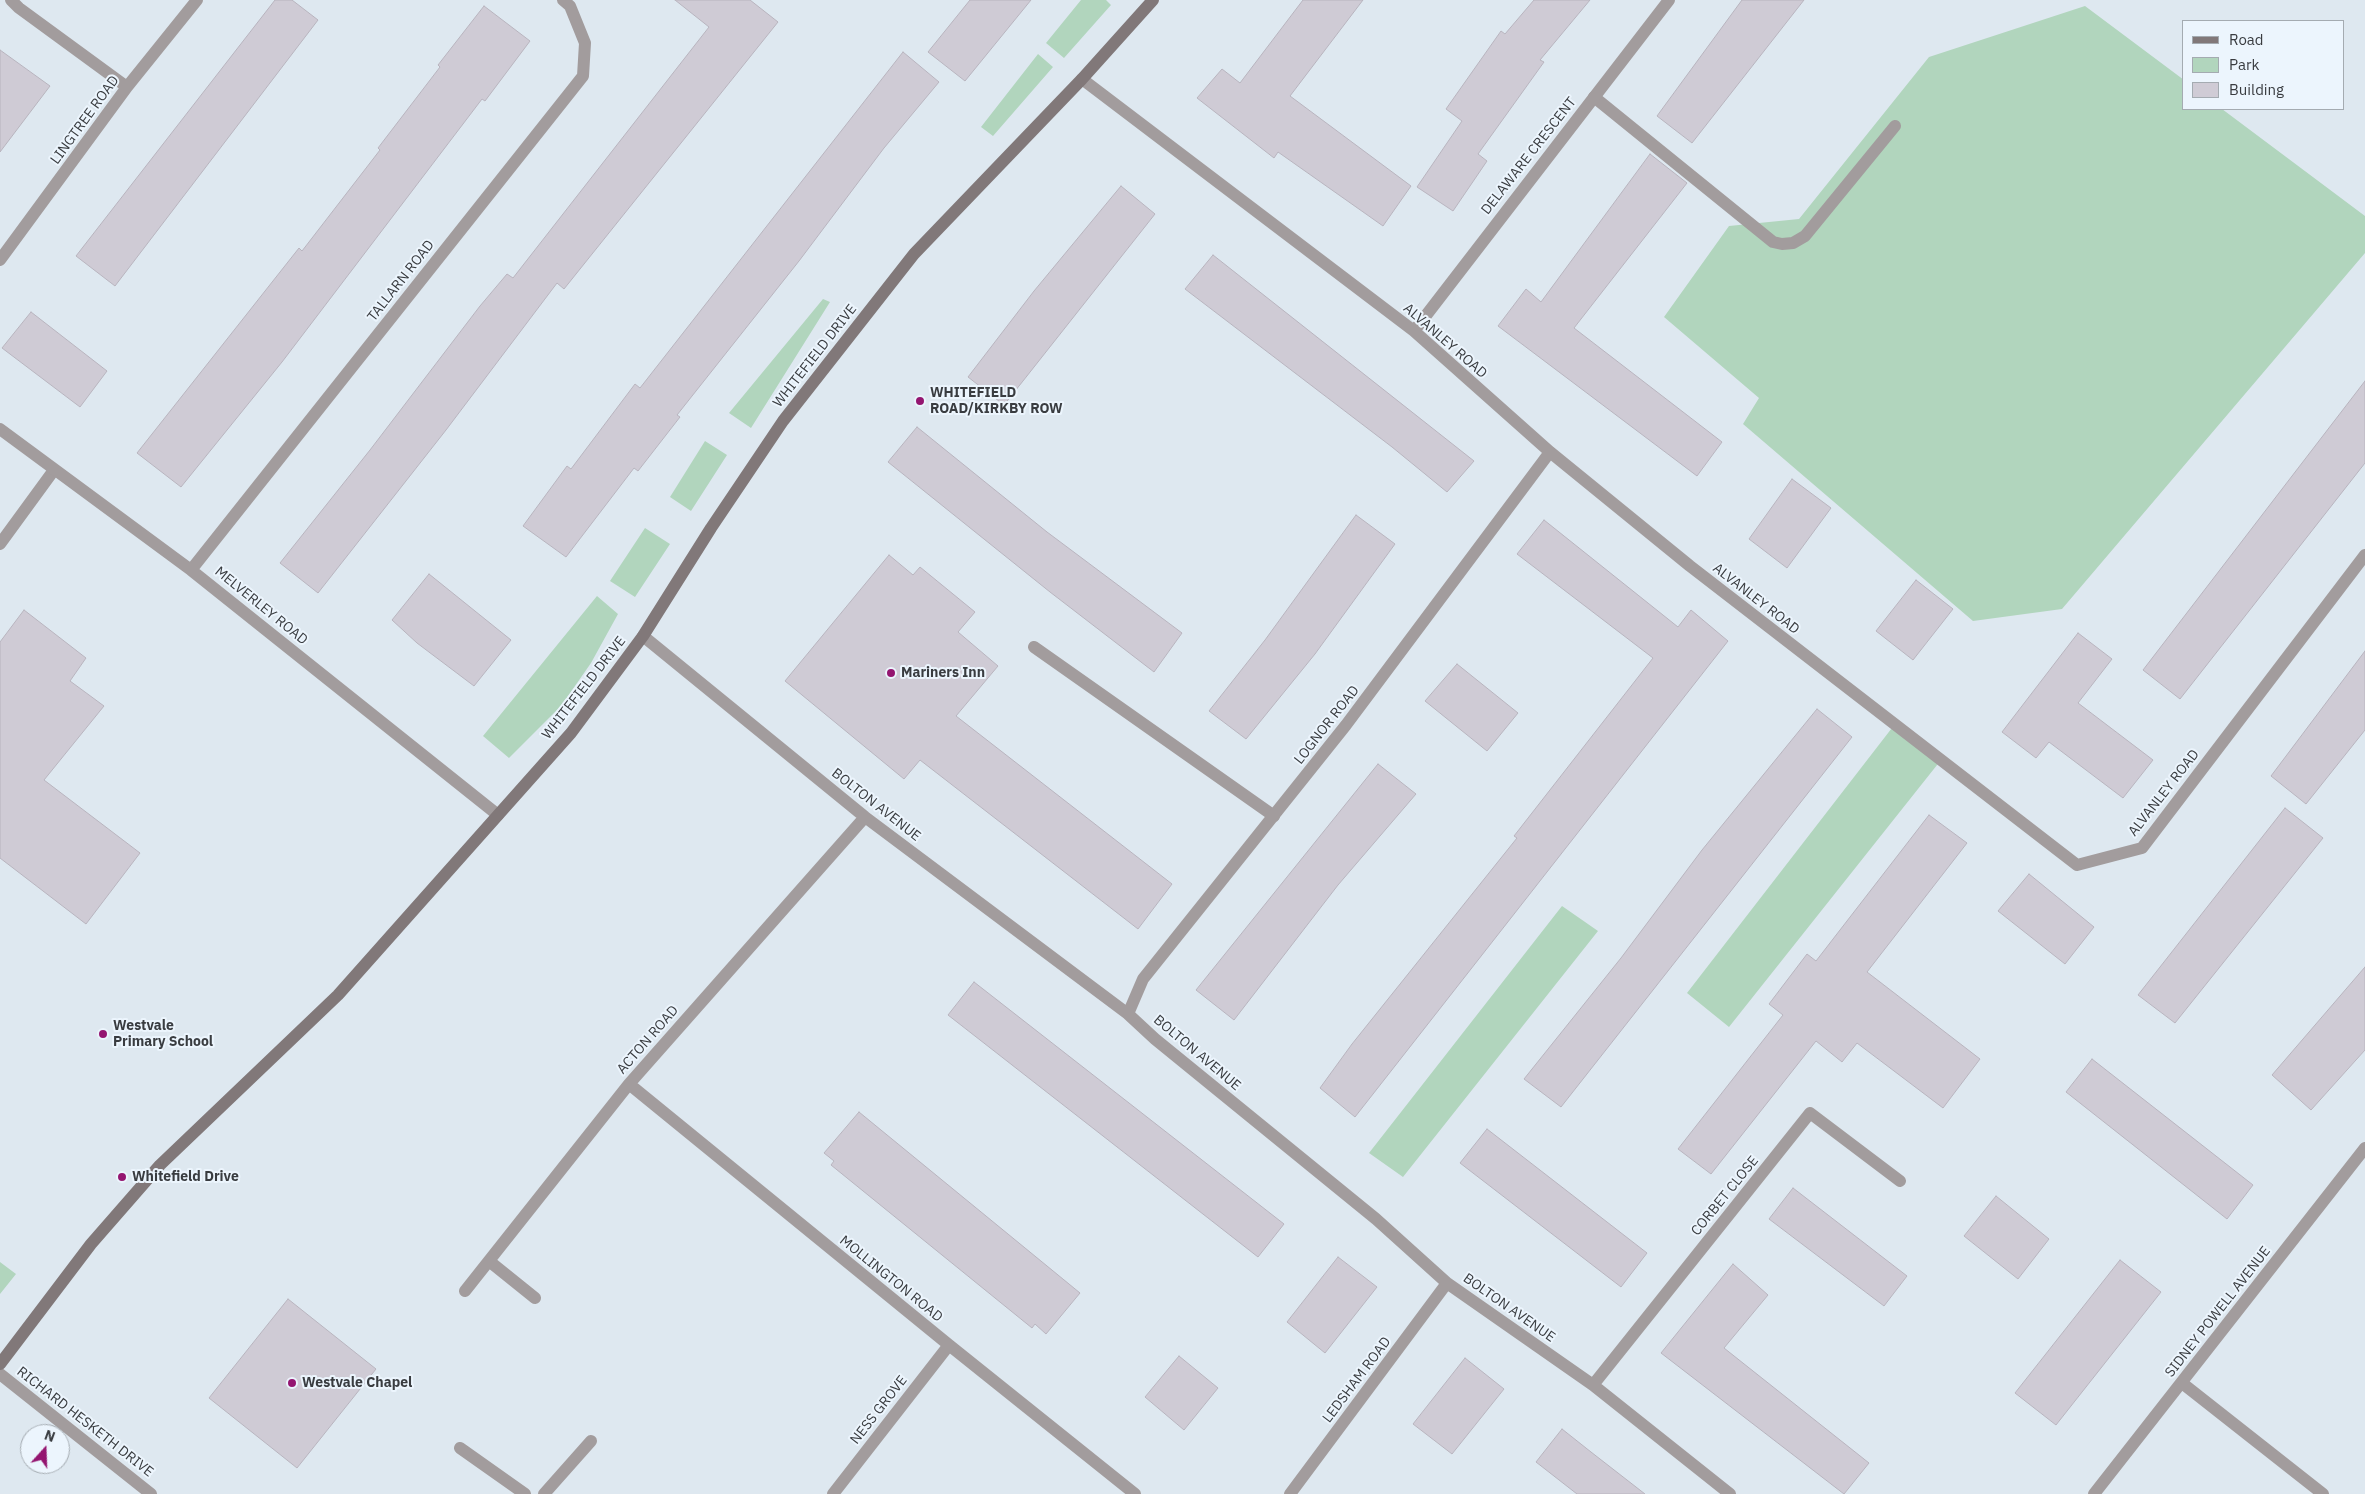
<!DOCTYPE html>
<html>
<head>
<meta charset="utf-8">
<style>
  body { margin:0 }
  #map { position:relative; width:2365px; height:1494px; overflow:hidden; background:#dee8f0; font-family:"IBM Plex Sans",sans-serif }
  canvas { display:block }
  .legend { position:absolute; left:2182px; top:20px; width:162px; height:90px; box-sizing:border-box; background:#ecf5fd; border:1px solid #a4abb1; margin:0; padding:6px 9px; list-style:none; font-size:15px; color:#393c40 }
  .legend li { display:flex; align-items:center; gap:10px; height:25px }
  .legend b { width:25px; border:1px solid #a4abb1 }
  .north { position:absolute; left:20px; top:1424px; width:50px; height:50px; box-sizing:border-box; background:#ecf5fd; border:1px solid #a4abb1; border-radius:50%; rotate:20deg; font-size:14px; font-weight:700; line-height:20px; text-align:center; color:#393c40 }
  .north::after { content:''; display:block; margin:auto; width:18px; height:22px; background:#941570; clip-path:polygon(50% 0,100% 100%,50% 72%,0 100%) }
</style>
</head>
<body>
<div id="map">
<canvas width="2365" height="1494"></canvas>
<ul class="legend">
<li><b style="height:6px;background:#817879"></b>Road</li>
<li><b style="height:14px;background:#b1d5bd"></b>Park</li>
<li><b style="height:14px;background:#cfcbd5"></b>Building</li>
</ul>
<div class="north">N</div>
</div>
<script>
const ctx = document.querySelector('canvas').getContext('2d');
ctx.lineJoin = 'round';
function paint(path, color) {
  ctx.fillStyle = color;
  ctx.fill(path, 'evenodd');
}
function poly(rows) {
  const path = new Path2D();
  for (const r of rows) {
    path.moveTo(r[0], r[1]);
    for (let i = 2; i < r.length; i += 2) path.lineTo(r[i], r[i + 1]);
  }
  return path;
}
function stroke(path, color, width, dash) {
  ctx.strokeStyle = color;
  ctx.lineWidth = width;
  ctx.lineCap = dash ? 'butt' : 'round';
  ctx.setLineDash(dash || []);
  ctx.stroke(path);
}
function drawText(font, color, halo, rows, align = 'center') {
  ctx.font = font + ' "IBM Plex Sans",sans-serif';
  ctx.lineWidth = 4;
  ctx.setLineDash([]);
  ctx.textBaseline = 'middle';
  ctx.strokeStyle = halo;
  ctx.fillStyle = color;
  for (const [text, x, y, turn = 0] of rows) {
    ctx.save();
    ctx.translate(x, y);
    ctx.rotate((+turn || 0) * Math.PI / 180);
    ctx.textAlign = isNaN(turn) ? turn : align;
    if (halo) ctx.strokeText(text, 0, 0);
    ctx.fillText(text, 0, 0);
    ctx.restore();
  }
}
const green = poly([
  [1081,0,1106,0,1111,5,1064,58,1046,43],
  [2085,6,2184,80,2184,109,2222,109,2365,216,2365,253,2062,609,1973,621,1743,424,1759,398,1664,317,1729,226,1799,219,1929,57],
  [1038,54,1053,67,993,136,981,127],
  [823,299,830,302,751,428,729,413],
  [705,441,727,455,691,511,670,497],
  [645,528,670,544,635,597,610,581],
  [597,596,618,614,591,663,561,706,509,758,483,736],
  [1895,724,1941,760,1729,1027,1687,993],
  [1562,906,1598,931,1403,1177,1369,1153],
  [0,1262,16,1274,0,1294]
]);
const building = poly([
  [275,0,292,0,318,20,115,286,76,256,275,0],
  [675,0,750,0,778,22,564,289,557,283,446,430,318,593,280,563,370,450,480,306,507,274,513,278,709,27,675,0],
  [970,0,1031,0,965,81,928,52,970,0],
  [1303,0,1363,0,1290,96,1411,186,1383,226,1278,152,1274,158,1197,98,1222,69,1240,83,1303,0],
  [1534,0,1590,0,1540,60,1544,62,1478,154,1487,161,1453,211,1417,187,1462,121,1446,109,1501,31,1505,34,1534,0],
  [1742,0,1804,0,1692,143,1657,116,1742,0],
  [484,6,530,41,485,101,482,99,282,362,181,487,137,453,299,248,302,251,380,150,378,148,440,67,438,65,484,6],
  [0,50,50,86,0,152,0,50],
  [903,52,939,82,884,148,799,261,677,415,680,417,638,471,634,468,566,557,523,526,567,466,571,469,635,384,640,388,903,52],
  [1650,154,1687,183,1574,328,1722,442,1697,476,1498,326,1526,289,1541,302,1650,154],
  [1121,186,1155,214,1004,405,968,377,1034,291,1121,186],
  [1213,255,1474,461,1447,492,1392,447,1185,289,1213,255],
  [31,312,107,371,80,407,2,348,31,312],
  [2365,381,2365,463,2180,699,2143,670,2365,381],
  [917,427,1047,532,1182,633,1154,672,1050,592,888,462,917,427],
  [1792,479,1831,508,1787,568,1749,539,1792,479],
  [1356,515,1395,544,1315,654,1246,739,1209,711,1265,640,1356,515],
  [1544,520,1678,627,1691,610,1728,641,1355,1117,1320,1088,1352,1044,1517,838,1514,836,1653,658,1517,554,1544,520],
  [889,555,913,575,920,567,975,612,958,632,998,666,956,716,1172,884,1138,929,920,760,904,779,785,681,889,555],
  [429,574,511,640,474,686,417,643,392,620,429,574],
  [1916,580,1953,609,1913,660,1876,631,1916,580],
  [24,610,86,658,70,681,104,706,44,780,140,853,86,924,0,858,0,642,24,610],
  [2078,633,2112,659,2078,703,2153,760,2123,798,2049,742,2036,758,2002,732,2078,633],
  [2365,651,2365,730,2306,804,2271,776,2365,651],
  [1457,664,1518,713,1487,751,1425,701,1457,664],
  [1817,709,1852,737,1561,1107,1524,1079,1621,958,1702,850,1817,709],
  [1378,764,1416,794,1338,885,1234,1020,1196,990,1378,764],
  [2285,808,2323,838,2175,1023,2138,995,2285,808],
  [1929,815,1967,843,1867,972,1980,1059,1943,1108,1857,1043,1842,1062,1816,1041,1711,1174,1678,1149,1783,1015,1769,1004,1807,954,1816,961,1929,815],
  [2029,874,2094,927,2065,964,1998,911,2029,874],
  [2365,967,2365,1050,2311,1110,2272,1075,2365,967],
  [974,982,1284,1224,1258,1257,948,1015,974,982],
  [2092,1059,2253,1185,2227,1219,2066,1092,2092,1059],
  [859,1112,1080,1293,1046,1334,1035,1324,1032,1328,831,1165,834,1161,824,1153,859,1112],
  [1487,1129,1647,1253,1621,1287,1460,1163,1487,1129],
  [1793,1188,1907,1276,1884,1306,1769,1219,1793,1188],
  [1996,1196,2049,1239,2018,1279,1964,1236,1996,1196],
  [1338,1257,1377,1287,1325,1353,1287,1322,1338,1257],
  [2120,1260,2161,1292,2056,1425,2015,1393,2120,1260],
  [1733,1264,1768,1295,1724,1348,1869,1463,1844,1494,1661,1353,1733,1264],
  [288,1299,376,1369,297,1468,209,1398,288,1299],
  [1179,1356,1218,1388,1184,1430,1145,1397,1179,1356],
  [1465,1358,1504,1389,1452,1454,1413,1424,1465,1358],
  [1562,1429,1591,1452,1645,1494,1577,1494,1536,1462,1562,1429]
]);
const lane = poly([
  [1594,97,1773,242,1782,244,1793,243,1805,236,1895,126],
  [0,544,54,470],
  [1034,647,1274,816]
]);
const street = poly([
  [11,0,19,8,127,87],
  [1082,79,1414,331,1550,452,1690,566,2077,865,2142,848,2365,555],
  [0,260,127,87,197,0],
  [1414,331,1669,0],
  [0,429,191,570,498,815],
  [191,570,583,76,585,43,570,6,563,0],
  [643,636,865,817,1128,1014,1155,1039,1376,1219,1447,1283,1593,1385,1730,1494],
  [1128,1014,1143,979,1346,725,1550,452],
  [629,1084,949,1345,1135,1494],
  [489,1261,535,1298],
  [465,1291,629,1084,865,817],
  [0,1374,151,1494],
  [2182,1383,2323,1494],
  [1593,1385,1810,1113,1900,1181],
  [460,1448,525,1494],
  [544,1494,591,1441],
  [833,1494,949,1345],
  [1290,1494,1447,1283],
  [2094,1494,2365,1148]
]);
const secondary = poly([
  [0,1364,91,1244,160,1165,338,995,571,733,643,636,711,528,783,421,914,254,1082,79,1153,0]
]);
const markers = [
  [920,401,5,"#941570"],
  [891,673,5,"#941570"],
  [103,1034,5,"#941570"],
  [122,1177,5,"#941570"],
  [292,1383,5,"#941570"]
];
const streetNames = [
  ["LINGTREE ROAD",85,120,-54],
  ["DELAWARE CRESCENT",1529,156,-52],
  ["TALLARN ROAD",401,281,-52],
  ["ALVANLEY ROAD",1445,341,41],
  ["WHITEFIELD DRIVE",815,356,-52],
  ["ALVANLEY ROAD",1756,599,38],
  ["MELVERLEY ROAD",261,606,39],
  ["WHITEFIELD DRIVE",584,688,-52],
  ["LOGNOR ROAD",1327,725,-52],
  ["ALVANLEY ROAD",2164,793,-52],
  ["BOLTON AVENUE",876,805,38],
  ["ACTON ROAD",648,1040,-49],
  ["BOLTON AVENUE",1197,1053,40],
  ["CORBET CLOSE",1725,1196,-51],
  ["MOLLINGTON ROAD",891,1279,39],
  ["BOLTON AVENUE",1509,1308,35],
  ["SIDNEY POWELL AVENUE",2218,1312,-52],
  ["LEDSHAM ROAD",1357,1380,-53],
  ["NESS GROVE",879,1410,-52],
  ["RICHARD HESKETH DRIVE",85,1422,38]
];
const poiNames = [
  ["WHITEFIELD",930,393],
  ["ROAD/KIRKBY ROW",930,409],
  ["Mariners Inn",901,673],
  ["Westvale",113,1026],
  ["Primary School",113,1042],
  ["Whitefield Drive",132,1177],
  ["Westvale Chapel",302,1383]
];
paint(green, '#b1d5bd');
paint(building, '#cfcbd5');
stroke(building, '#b8b4be', 1);
stroke(lane, '#a29c9d', 12);
stroke(street, '#a29c9d', 12);
stroke(secondary, '#817879', 12);
for (const [x, y, r, color] of markers) {
  const dot = new Path2D();
  dot.arc(x, y, r, 0, 2 * Math.PI);
  ctx.fillStyle = color;
  ctx.fill(dot);
  stroke(dot, '#ecf5fd', 2);
}
drawText('14px', '#393c40', '#ecf5fd', streetNames);
drawText('bold 14px', '#393c40', '#ecf5fd', poiNames, 'left');
</script>
</body>
</html>
